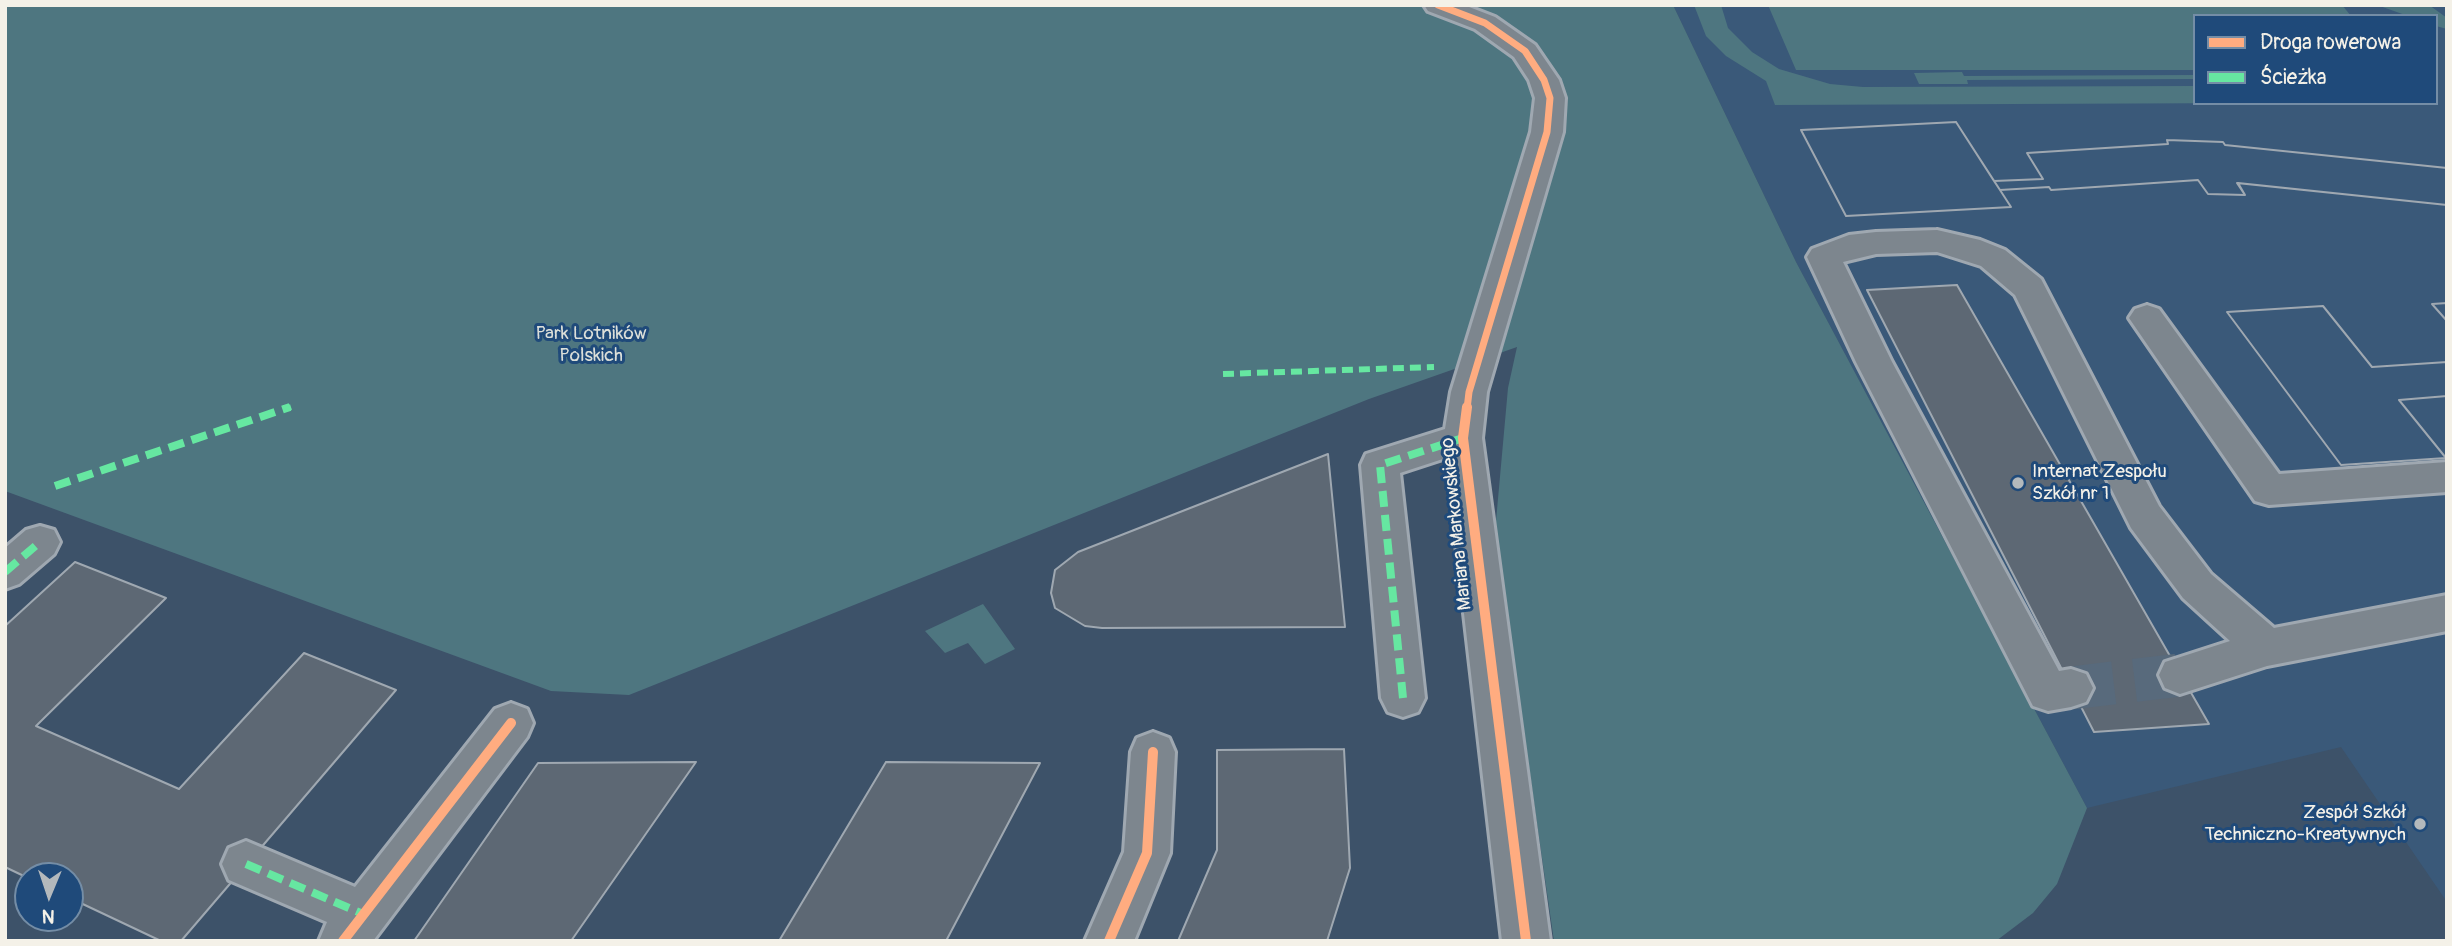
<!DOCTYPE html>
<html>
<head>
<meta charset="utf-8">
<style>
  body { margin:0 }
  #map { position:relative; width:2452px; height:946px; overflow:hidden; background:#3d5269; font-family:Pangolin,sans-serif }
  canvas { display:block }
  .frame { position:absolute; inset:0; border:7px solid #f4f1e8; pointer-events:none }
  .legend { position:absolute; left:2193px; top:14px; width:245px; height:91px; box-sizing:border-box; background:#1f4a7a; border:2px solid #748da6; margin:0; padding:9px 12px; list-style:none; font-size:21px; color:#f4f1e8 }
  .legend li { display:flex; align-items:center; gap:14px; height:35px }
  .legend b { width:35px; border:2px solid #748da6 }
  .north { position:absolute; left:14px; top:862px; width:70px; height:70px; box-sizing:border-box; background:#1f4a7a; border:2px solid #748da6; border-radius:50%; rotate:182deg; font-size:19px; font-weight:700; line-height:28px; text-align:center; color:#f4f1e8 }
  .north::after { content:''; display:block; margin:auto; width:24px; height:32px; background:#b4b9bc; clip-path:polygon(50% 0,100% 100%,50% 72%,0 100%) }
</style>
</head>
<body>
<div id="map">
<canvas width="2452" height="946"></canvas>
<div class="frame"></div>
<ul class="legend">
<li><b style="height:9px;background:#ffac80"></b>Droga rowerowa</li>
<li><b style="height:9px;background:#66e7a1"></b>Ścieżka</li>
</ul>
<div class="north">N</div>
</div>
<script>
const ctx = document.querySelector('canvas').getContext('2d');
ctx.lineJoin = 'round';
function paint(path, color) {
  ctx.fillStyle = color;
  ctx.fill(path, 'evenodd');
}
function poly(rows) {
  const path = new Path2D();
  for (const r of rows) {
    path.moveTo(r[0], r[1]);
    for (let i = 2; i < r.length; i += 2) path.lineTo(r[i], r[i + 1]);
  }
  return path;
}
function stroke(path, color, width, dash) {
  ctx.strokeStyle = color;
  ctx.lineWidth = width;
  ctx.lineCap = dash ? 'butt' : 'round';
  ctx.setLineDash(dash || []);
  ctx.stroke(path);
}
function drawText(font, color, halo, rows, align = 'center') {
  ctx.font = font + ' Pangolin,sans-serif';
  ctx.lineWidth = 6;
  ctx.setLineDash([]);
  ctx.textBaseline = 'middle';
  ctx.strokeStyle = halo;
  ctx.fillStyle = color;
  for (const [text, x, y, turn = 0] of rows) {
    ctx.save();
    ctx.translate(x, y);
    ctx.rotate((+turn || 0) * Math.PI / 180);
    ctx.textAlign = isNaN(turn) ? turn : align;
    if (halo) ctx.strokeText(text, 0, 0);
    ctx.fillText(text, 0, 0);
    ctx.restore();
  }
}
const built = poly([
  [1673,5,2447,5,2447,902,2341,747,2087,808,1796,262],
  [2195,16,2436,16,2436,103,2195,103]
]);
const green = poly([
  [5,5,1673,5,1796,262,2087,808,2057,884,2033,913,1996,941,1554,941,1495,532,1508,388,1517,347,1369,399,629,695,551,691,5,491],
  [1694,5,1721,5,1728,28,1752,52,1779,69,1830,84,1863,87,2195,86,2195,103,2255,103,1775,105,1766,81,1726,56,1706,36],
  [1768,5,2342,5,2351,16,2195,16,2195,70,1796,70],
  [2377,5,2429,5,2447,18,2447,29,2436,26,2436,16,2408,16],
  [1962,72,1964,76,2195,75,2195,79,1967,80,1968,84,1919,84,1914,73],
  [983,604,1015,649,985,664,968,643,945,653,925,631]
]);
const building = poly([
  [1956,122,2011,207,1846,216,1801,130,1956,122],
  [1956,122,1994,181,2043,179,2027,153,2168,144,2167,140,2223,142,2225,145,2447,168,2447,205,2237,183,2245,195,2208,194,2198,180,2051,190,2049,187,2000,190,2011,207,1846,216,1801,130,1956,122],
  [2167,140,2223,142,2225,145,2447,168,2447,205,2238,183,2245,195,2208,194,2198,180,2051,190,2049,187,2000,190,1994,181,2043,179,2027,153,2168,144,2167,140],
  [1957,285,2209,724,2094,732,1867,290,1957,285],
  [2447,303,2447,321,2432,304,2447,303],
  [2447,303,2447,321,2432,304,2447,303],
  [2323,306,2372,367,2447,362,2447,396,2399,400,2446,458,2341,465,2227,312,2323,306],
  [2323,306,2372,367,2447,362,2447,396,2399,400,2446,458,2341,465,2227,312,2323,306],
  [1328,454,1345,627,1102,628,1085,626,1055,608,1051,593,1055,570,1078,552,1328,454],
  [75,562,166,598,36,726,179,789,304,653,396,690,181,941,161,941,70,898,70,876,28,878,5,867,5,626,75,562],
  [1344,749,1350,868,1327,941,1178,941,1217,850,1217,750,1344,749],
  [696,762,571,941,414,941,538,763,696,762],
  [886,762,1040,763,946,941,779,941,886,762]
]);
const minorTunnel = poly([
  [2071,688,2180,675]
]);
const minor = poly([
  [1424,5,1464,5,1495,17,1535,45,1559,80,1565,98,1563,132,1487,392,1482,438,1550,941,1502,941,1446,458,1400,473,1425,698,1418,712,1403,717,1388,712,1381,698,1361,465,1366,454,1445,429,1451,392,1531,132,1535,98,1529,80,1514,57,1475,29,1428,11,1424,5],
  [1937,230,1980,240,2005,250,2041,279,2159,506,2211,574,2274,628,2447,595,2447,631,2267,666,2180,694,2165,688,2159,675,2165,662,2230,641,2183,598,2131,528,2015,295,1981,266,1937,252,1876,254,1843,262,1892,362,2059,671,2071,669,2086,674,2093,688,2086,702,2071,707,2048,711,2033,706,1856,362,1807,257,1812,249,1849,235,1876,232,1937,230],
  [2147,305,2159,309,2279,474,2447,462,2447,492,2269,505,2255,501,2129,318,2135,309,2147,305],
  [40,526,54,530,60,542,54,554,19,584,5,589,5,548,26,530,40,526],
  [511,703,527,709,533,723,527,737,373,941,319,941,327,922,229,880,222,864,229,848,246,841,355,887,495,709,511,703],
  [1153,732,1169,738,1175,752,1170,853,1134,941,1085,941,1124,852,1131,752,1137,738,1153,732]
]);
const quietFar1 = poly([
  [1223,374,1434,367],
  [285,409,291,407]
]);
const quiet = poly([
  [55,486,290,407],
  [5,572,40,542],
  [1403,698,1380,465,1463,438],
  [246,864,363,914]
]);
const cyclewayFar1 = poly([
  [1438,5,1485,23,1525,51,1544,80,1550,98,1547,132,1469,392,1467,409]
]);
const cycleway = poly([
  [1467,407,1463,438,1526,941],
  [343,941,511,723],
  [1109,941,1147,853,1153,752]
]);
const markers = [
  [2018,483,7,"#b4b9bc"],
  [2420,824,7,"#b4b9bc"]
];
const parkNames = [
  ["Park Lotników",591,334],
  ["Polskich",591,356]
];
const poiNames = [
  ["Internat Zespołu",2032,472],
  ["Szkół nr 1",2032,494],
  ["Zespół Szkół",2406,813,"right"],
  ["Techniczno-Kreatywnych",2406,835,"right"]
];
const streetNames = [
  ["Mariana Markowskiego",1457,524,-96]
];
paint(built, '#3a5979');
paint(green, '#4e7680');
paint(building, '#5d6874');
stroke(building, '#9fa8b1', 2);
stroke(minorTunnel, '#586a7c', 43, [43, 21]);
stroke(minor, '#9fa8b1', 6);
paint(minor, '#7d868e');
stroke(quietFar1, '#66e7a1', 6, [11, 6]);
stroke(quiet, '#66e7a1', 8, [16, 8]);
stroke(cyclewayFar1, '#ffac80', 7);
stroke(cycleway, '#ffac80', 10);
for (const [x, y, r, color] of markers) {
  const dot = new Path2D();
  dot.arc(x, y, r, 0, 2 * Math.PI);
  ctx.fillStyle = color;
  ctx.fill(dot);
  stroke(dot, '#1f4a7a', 2.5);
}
drawText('19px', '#dcdfd9', '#1f4a7a', parkNames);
drawText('19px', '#f4f1e8', '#1f4a7a', poiNames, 'left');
drawText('19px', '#f4f1e8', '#1f4a7a', streetNames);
</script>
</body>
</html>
